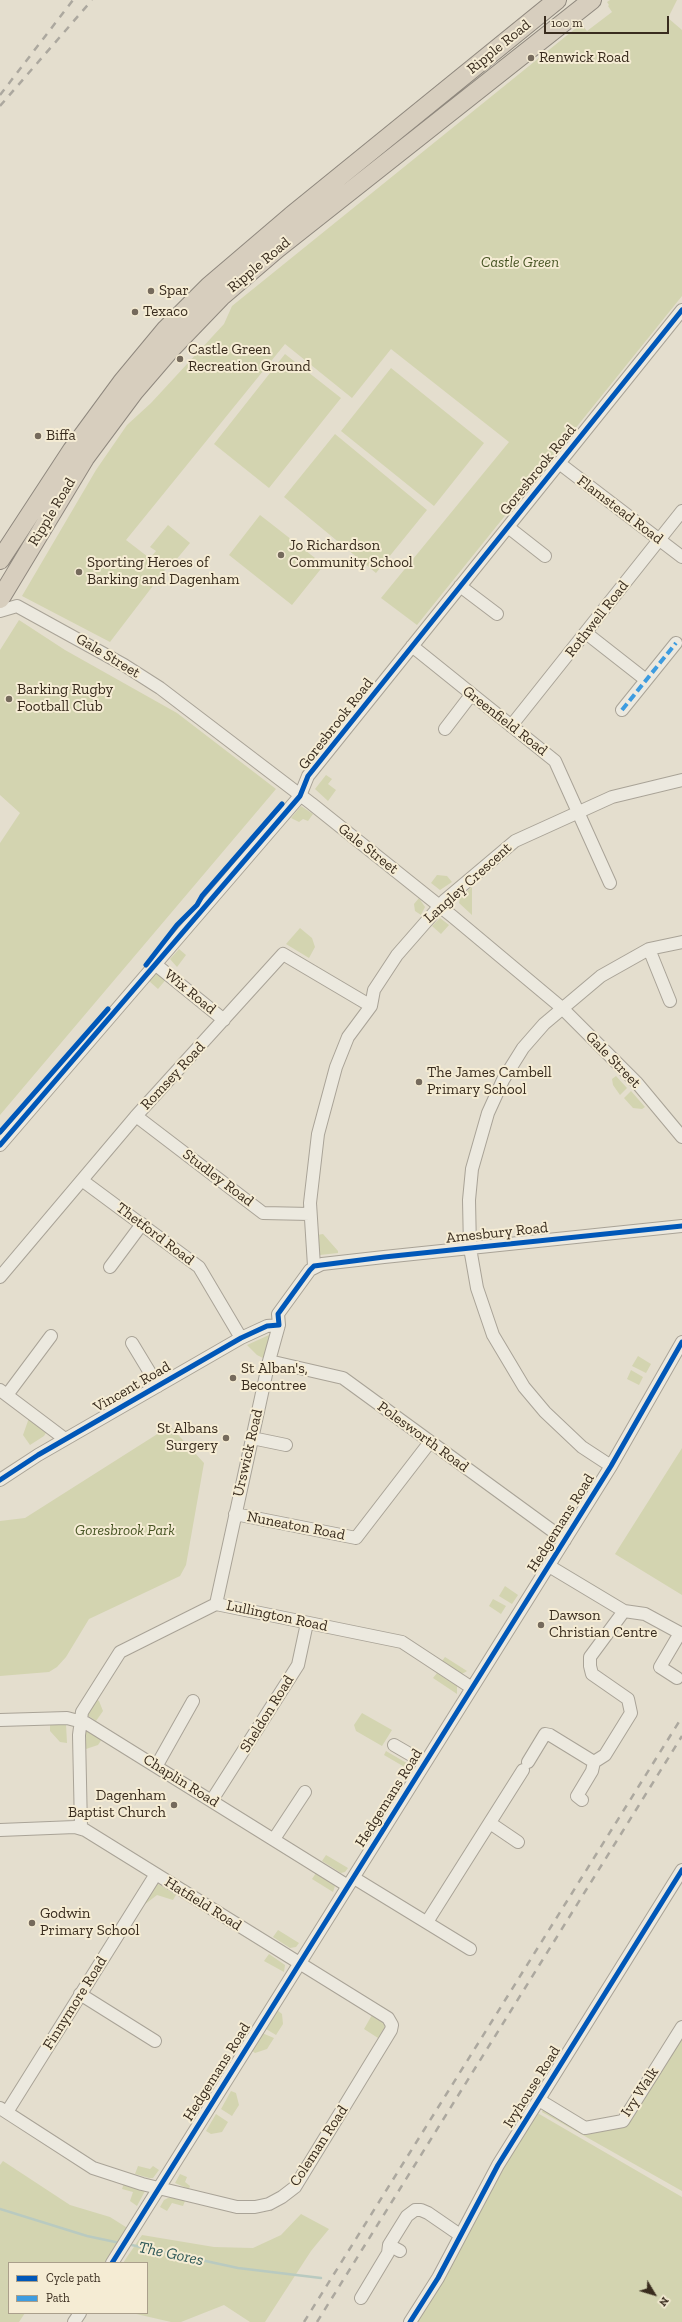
<!DOCTYPE html>
<html>
<head>
<meta charset="utf-8">
<style>
  body { margin:0 }
  #map { position:relative; width:682px; height:2322px; overflow:hidden; background:#e4dece; font-family:"Zilla Slab",serif }
  canvas { display:block }
  .legend { position:absolute; left:8px; top:2262px; width:140px; height:52px; box-sizing:border-box; background:#f5ecd4; border:1px solid #aa9f8b; margin:0; padding:5px 7px; list-style:none; font-size:12px; color:#392c1e }
  .legend li { display:flex; align-items:center; gap:8px; height:20px }
  .legend b { width:20px; border:1px solid #aa9f8b }
  .north { position:absolute; left:634px; top:2274px; width:40px; height:40px; -webkit-text-stroke:3px #f5ecd4; paint-order:stroke; rotate:128deg; font-size:11px; font-weight:700; line-height:16px; text-align:center; color:#392c1e }
  .north::after { content:''; display:block; margin:auto; width:14px; height:18px; background:#392c1e; clip-path:polygon(50% 0,100% 100%,50% 72%,0 100%) }
  .scale { position:absolute; left:544px; top:16px; width:125px; height:18px; box-sizing:border-box; border:2px solid #392c1e; border-top:0; padding-left:5px; font-size:12px; line-height:14px; white-space:nowrap; color:#392c1e; -webkit-text-stroke:3px #f5ecd4; paint-order:stroke }
</style>
</head>
<body>
<div id="map">
<canvas width="682" height="2322"></canvas>
<ul class="legend">
<li><b style="height:5px;background:#0057b8"></b>Cycle path</li>
<li><b style="height:5px;background:#3e9ce0"></b>Path</li>
</ul>
<div class="north">N</div>
<div class="scale">100 m</div>
</div>
<script>
const ctx = document.querySelector('canvas').getContext('2d');
ctx.lineJoin = 'round';
function paint(path, color) {
  ctx.fillStyle = color;
  ctx.fill(path, 'evenodd');
}
function poly(rows) {
  const path = new Path2D();
  for (const r of rows) {
    path.moveTo(r[0], r[1]);
    for (let i = 2; i < r.length; i += 2) path.lineTo(r[i], r[i + 1]);
  }
  return path;
}
function stroke(path, color, width, dash) {
  ctx.strokeStyle = color;
  ctx.lineWidth = width;
  ctx.lineCap = dash ? 'butt' : 'round';
  ctx.setLineDash(dash || []);
  ctx.stroke(path);
}
function drawText(font, color, halo, rows, align = 'center') {
  ctx.font = font + ' "Zilla Slab",serif';
  ctx.lineWidth = 4;
  ctx.setLineDash([]);
  ctx.textBaseline = 'middle';
  ctx.strokeStyle = halo;
  ctx.fillStyle = color;
  for (const [text, x, y, turn = 0] of rows) {
    ctx.save();
    ctx.translate(x, y);
    ctx.rotate((+turn || 0) * Math.PI / 180);
    ctx.textAlign = isNaN(turn) ? turn : align;
    if (halo) ctx.strokeText(text, 0, 0);
    ctx.fillText(text, 0, 0);
    ctx.restore();
  }
}
const green = poly([
  [610,0,677,0,668,18,682,30,682,296,417,625,381,598,509,442,391,349,352,398,285,344,126,540,165,570,110,642,22,596,96,470,127,425,151,403,224,324,232,306,581,24,587,31,612,12,608,6,609,5,607,2],
  [285,354,341,398,269,488,214,444],
  [391,368,484,443,434,506,341,431],
  [335,434,427,510,376,573,284,497],
  [260,515,324,565,292,605,229,555],
  [168,525,190,543,171,566,168,564,165,568,151,557,156,551,150,547],
  [19,620,65,650,177,713,276,789,0,1115,0,843,20,813,0,795,0,650],
  [326,775,332,779,328,784,336,790,328,801,315,789],
  [301,806,313,814,308,821,303,819,299,822,291,818],
  [437,875,447,876,452,882,440,890,431,883],
  [472,887,472,915,459,903,460,897],
  [419,898,425,907,421,915,415,911,414,904],
  [440,918,449,925,441,934,432,926],
  [300,928,312,938,315,947,309,958,286,944],
  [179,949,186,955,177,967,170,959],
  [158,971,168,977,158,989,149,981],
  [616,1076,627,1088,620,1095,613,1085,612,1079],
  [631,1091,645,1107,642,1109,633,1108,624,1098],
  [323,1234,338,1251,338,1253,320,1255,317,1235],
  [269,1335,272,1338,267,1360,257,1355,247,1345],
  [638,1356,651,1364,646,1373,632,1366],
  [631,1370,643,1377,639,1385,627,1379],
  [29,1418,47,1431,44,1436,30,1445,23,1435],
  [170,1426,204,1463,186,1565,180,1576,89,1619,66,1657,57,1667,49,1672,0,1676,0,1521,25,1518],
  [682,1448,682,1595,615,1554],
  [505,1586,518,1595,512,1604,499,1596],
  [493,1599,506,1606,501,1614,489,1606],
  [445,1657,467,1671,462,1674,442,1661],
  [437,1673,457,1686,457,1694,433,1678],
  [93,1697,99,1701,103,1711,96,1721,87,1715],
  [362,1713,392,1730,382,1746,356,1731,354,1725],
  [50,1721,66,1724,67,1743,60,1742,50,1731],
  [84,1730,86,1730,102,1739,98,1745,83,1750],
  [386,1751,410,1765,408,1769,384,1755],
  [326,1855,348,1868,345,1872,341,1873,322,1861],
  [316,1873,335,1886,333,1892,312,1879],
  [155,1882,176,1895,173,1900,157,1895,144,1905],
  [278,1930,299,1943,296,1947,290,1948,273,1937],
  [269,1954,285,1965,284,1972,264,1961],
  [276,2009,282,2014,283,2024,276,2035,266,2029,266,2025],
  [372,2015,384,2023,385,2027,378,2038,364,2029],
  [262,2033,274,2038,267,2049,255,2053,251,2050],
  [682,2037,682,2191,542,2112,543,2109,582,2132,624,2126],
  [231,2091,236,2093,239,2105,232,2116,221,2109],
  [534,2111,682,2197,682,2322,418,2322],
  [216,2114,228,2122,222,2132,211,2134,206,2131],
  [3,2161,70,2205,110,2217,129,2229,108,2263,9,2263,9,2313,25,2313,19,2322,0,2322,0,2165],
  [138,2166,150,2169,153,2166,159,2170,153,2178,149,2178,135,2174],
  [180,2174,187,2177,185,2182,190,2186,189,2189,175,2183],
  [124,2183,145,2191,137,2206,130,2201,133,2192,122,2189],
  [170,2197,185,2201,183,2206,172,2203,167,2211,160,2207,164,2200],
  [301,2214,329,2229,311,2251,265,2322,250,2322,224,2305,181,2322,171,2322,132,2313,147,2313,147,2263,123,2263,142,2235,214,2247,253,2248,281,2235]
]);
const stream = poly([
  [0,2209,87,2236,120,2243],
  [127,2244,238,2268,321,2278]
]);
const minor = poly([
  [559,463,682,557],
  [508,527,545,556],
  [460,586,497,614],
  [0,611,17,606,124,665,160,688,312,804,452,916,562,1008,637,1083,682,1137],
  [586,633,646,680],
  [412,646,555,761,610,883],
  [622,710,676,643],
  [511,726,682,511],
  [445,729,471,695],
  [649,949,670,1001],
  [155,964,224,1020],
  [136,1116,263,1213,310,1214],
  [0,1145,300,796,308,776,682,310],
  [83,1181,199,1267,241,1338],
  [314,1266,310,1203,318,1134,336,1067,348,1037,371,1006,374,990,397,955,445,900,515,841,612,797,682,780],
  [110,1267,142,1224],
  [0,1277,136,1116,283,954,371,1006],
  [132,1343,158,1386],
  [269,1361,343,1378,565,1540],
  [0,1390,65,1439],
  [7,1395,51,1336],
  [252,1438,286,1445],
  [611,1466,582,1447,545,1412,524,1387,493,1335,477,1288,470,1248,469,1200,472,1169,488,1113,503,1080,523,1048,544,1024,601,976,649,949,682,942],
  [0,1480,38,1455,241,1338,267,1326,279,1325],
  [235,1514,356,1538,430,1442],
  [216,1604,269,1361,279,1325,278,1314,310,1270,322,1264,384,1257,682,1226],
  [624,1611,645,1614,680,1633,660,1667,677,1678],
  [0,1720,67,1718,86,1723,348,1886],
  [394,1745,425,1763],
  [528,1762,545,1734,550,1735,594,1762,605,1755,631,1713,628,1699,592,1674,590,1666,590,1657,624,1611,549,1566],
  [157,1765,193,1701],
  [212,1800,298,1665,307,1623],
  [582,1800,577,1796,592,1771,594,1762],
  [490,1823,518,1842],
  [81,1828,79,1735,82,1712,120,1652,216,1604,402,1642,472,1688],
  [0,1830,75,1827,85,1830,388,2018,392,2025,391,2030,295,2187,282,2197,269,2204,255,2207,237,2207,142,2184,93,2168,0,2108],
  [274,1839,305,1792],
  [354,1878,470,1949],
  [427,1922,523,1770],
  [80,1994,155,2041],
  [539,2100,585,2128,623,2121,682,2027],
  [7,2112,156,1874],
  [400,2251,389,2245,407,2216,415,2210,421,2210,428,2213,460,2235],
  [112,2263,611,1466,682,1342],
  [361,2298,388,2253,389,2245],
  [74,2322,80,2313],
  [410,2322,438,2278,498,2165,682,1870]
]);
const highway = poly([
  [0,560,72,450,122,382,166,329,209,286,291,216,557,0],
  [0,599,85,458,134,392,171,349,221,297,277,249,592,0]
]);
const rail = poly([
  [0,95,73,0],
  [0,106,92,0],
  [304,2322,682,1717],
  [317,2322,682,1736]
]);
const quiet = poly([
  [622,710,676,643]
]);
const cycleway = poly([
  [146,965,177,925,197,905,202,896,282,804],
  [0,1132,108,1009],
  [0,1145,300,796,308,776,682,310],
  [0,1480,38,1455,241,1338,267,1326,279,1325,278,1314,310,1270,314,1266,384,1257,682,1226],
  [112,2263,611,1466,682,1342],
  [410,2322,438,2278,498,2165,682,1870]
]);
const markers = [
  [531,58,4,"#756a5c"],
  [151,291,4,"#756a5c"],
  [135,312,4,"#756a5c"],
  [180,359,4,"#756a5c"],
  [38,436,4,"#756a5c"],
  [281,555,4,"#756a5c"],
  [79,572,4,"#756a5c"],
  [9,699,4,"#756a5c"],
  [419,1082,4,"#756a5c"],
  [233,1378,4,"#756a5c"],
  [226,1438,4,"#756a5c"],
  [541,1625,4,"#756a5c"],
  [174,1805,4,"#756a5c"],
  [32,1923,4,"#756a5c"]
];
const streetNames = [
  ["Ripple Road",499,47,-39],
  ["Ripple Road",259,265,-40],
  ["Goresbrook Road",538,470,-51],
  ["Flamstead Road",620,510,37],
  ["Ripple Road",52,512,-59],
  ["Rothwell Road",597,619,-52],
  ["Gale Street",108,656,31],
  ["Greenfield Road",505,721,38],
  ["Goresbrook Road",336,724,-52],
  ["Gale Street",368,849,38],
  ["Langley Crescent",468,883,-42],
  ["Wix Road",190,992,39],
  ["Gale Street",613,1060,46],
  ["Romsey Road",173,1076,-47],
  ["Studley Road",218,1178,37],
  ["Amesbury Road",497,1233,-6],
  ["Thetford Road",155,1234,37],
  ["Vincent Road",132,1387,-30],
  ["Polesworth Road",423,1437,36],
  ["Urswick Road",248,1453,-77],
  ["Hedgemans Road",561,1523,-58],
  ["Nuneaton Road",296,1526,11],
  ["Lullington Road",277,1616,12],
  ["Sheldon Road",267,1714,-58],
  ["Chaplin Road",181,1781,32],
  ["Hedgemans Road",389,1798,-58],
  ["Hatfield Road",203,1904,32],
  ["Finnymore Road",75,2003,-58],
  ["Hedgemans Road",217,2072,-58],
  ["Ivyhouse Road",532,2087,-58],
  ["Ivy Walk",640,2092,-57],
  ["Coleman Road",319,2146,-57]
];
const poiNames = [
  ["Renwick Road",539,58],
  ["Spar",159,291],
  ["Texaco",143,312],
  ["Castle Green",188,350],
  ["Recreation Ground",188,367],
  ["Biffa",46,436],
  ["Jo Richardson",289,546],
  ["Community School",289,563],
  ["Sporting Heroes of",87,563],
  ["Barking and Dagenham",87,580],
  ["Barking Rugby",17,690],
  ["Football Club",17,707],
  ["The James Cambell",427,1073],
  ["Primary School",427,1090],
  ["St Alban's,",241,1369],
  ["Becontree",241,1386],
  ["St Albans",218,1429,"right"],
  ["Surgery",218,1446,"right"],
  ["Dawson",549,1616],
  ["Christian Centre",549,1633],
  ["Dagenham",166,1796,"right"],
  ["Baptist Church",166,1813,"right"],
  ["Godwin",40,1914],
  ["Primary School",40,1931]
];
const parkNames = [
  ["Castle Green",520,263],
  ["Goresbrook Park",125,1531]
];
const waterNames = [
  ["The Gores",171,2254,12]
];
paint(green, '#d3d4b0');
stroke(stream, '#b9cac0', 2.5);
stroke(minor, '#a9a397', 14);
stroke(highway, '#8f887e', 20);
stroke(minor, '#ece9df', 12);
stroke(highway, '#d7cebe', 18);
stroke(rail, '#aca89f', 2.5, [7, 7]);
stroke(quiet, '#3e9ce0', 4, [8, 4]);
stroke(cycleway, '#0057b8', 5);
for (const [x, y, r, color] of markers) {
  const dot = new Path2D();
  dot.arc(x, y, r, 0, 2 * Math.PI);
  ctx.fillStyle = color;
  ctx.fill(dot);
  stroke(dot, '#f5ecd4', 1.5);
}
drawText('15px', '#392c1e', '#f5ecd4', streetNames);
drawText('15px', '#392c1e', '#f5ecd4', poiNames, 'left');
drawText('italic 15px', '#485525', '#f5ecd4', parkNames);
drawText('italic 16px', '#2e5857', '#f5ecd4', waterNames);
</script>
</body>
</html>
